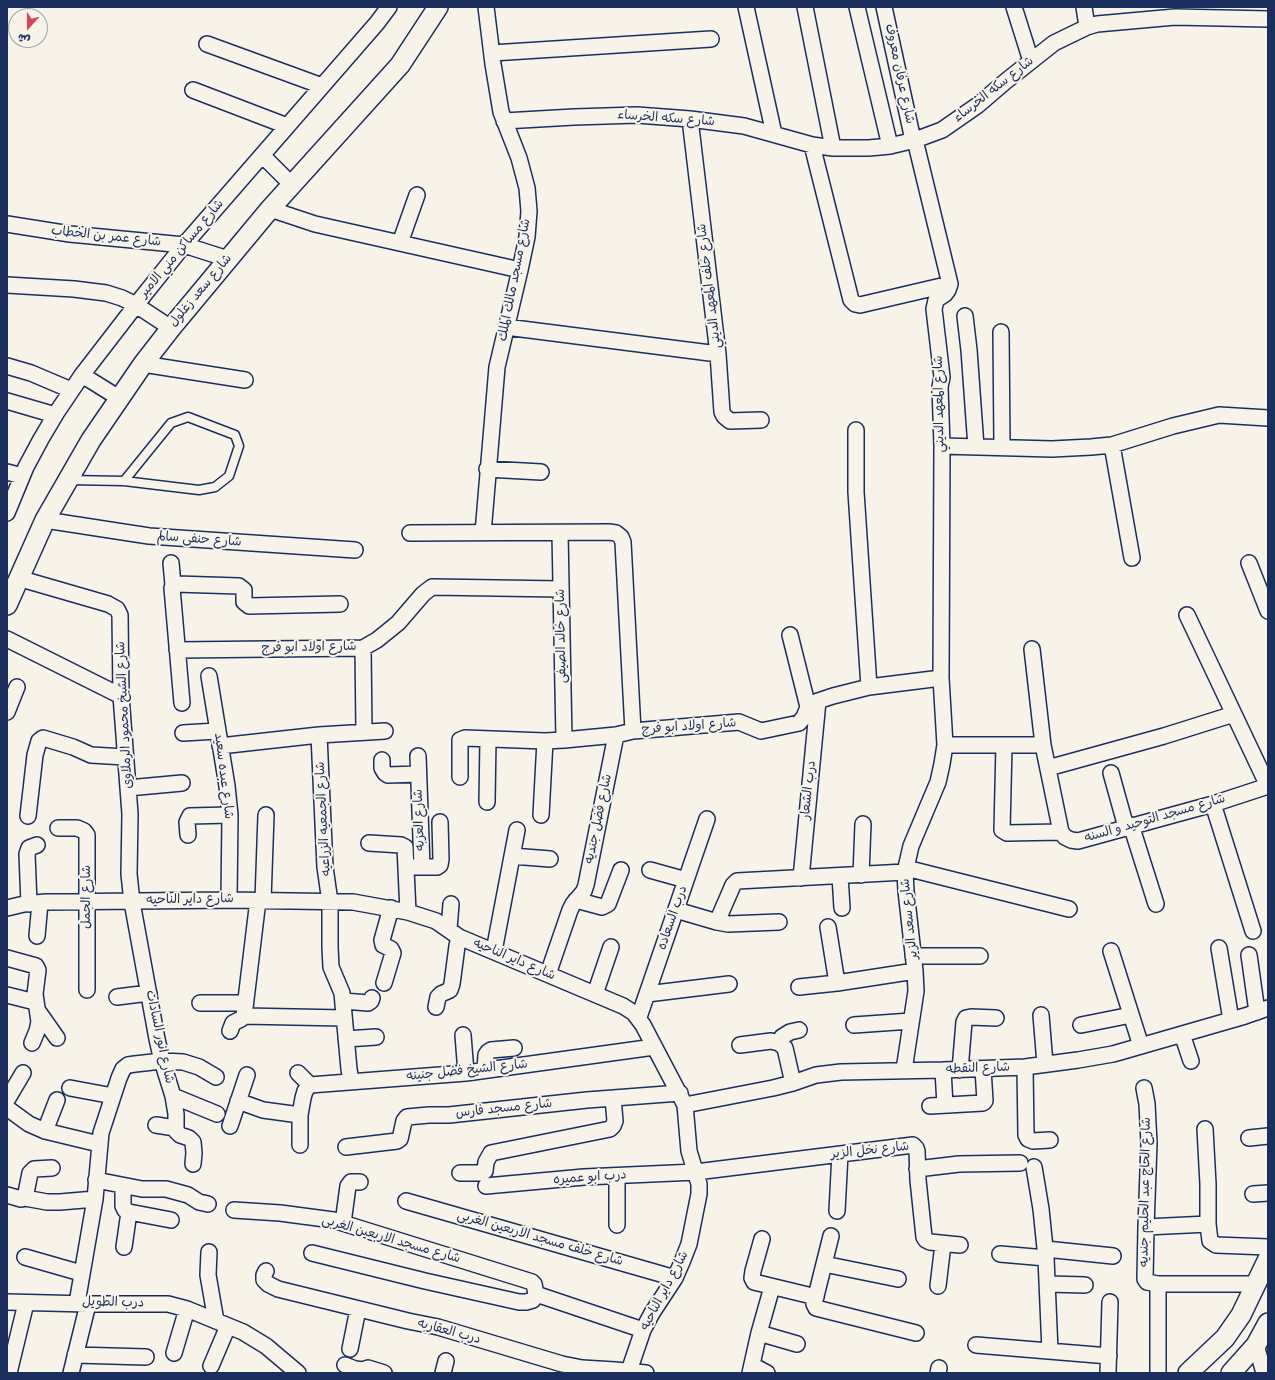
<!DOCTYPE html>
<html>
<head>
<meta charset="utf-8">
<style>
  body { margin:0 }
  #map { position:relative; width:1275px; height:1380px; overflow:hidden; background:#f7f3e8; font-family:Mynerve,"Playpen Sans Arabic",sans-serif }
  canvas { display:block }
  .frame { position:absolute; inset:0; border:8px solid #1b2f5e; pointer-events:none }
  .north { position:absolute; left:8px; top:8px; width:40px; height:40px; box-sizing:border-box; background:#f7f3e8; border:1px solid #9fa5b1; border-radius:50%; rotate:201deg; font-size:11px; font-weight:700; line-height:16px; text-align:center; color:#1b2f5e }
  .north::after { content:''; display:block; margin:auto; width:14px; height:18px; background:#d1495b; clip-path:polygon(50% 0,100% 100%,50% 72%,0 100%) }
</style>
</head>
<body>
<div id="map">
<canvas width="1275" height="1380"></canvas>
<div class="frame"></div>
<div class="north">ش</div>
</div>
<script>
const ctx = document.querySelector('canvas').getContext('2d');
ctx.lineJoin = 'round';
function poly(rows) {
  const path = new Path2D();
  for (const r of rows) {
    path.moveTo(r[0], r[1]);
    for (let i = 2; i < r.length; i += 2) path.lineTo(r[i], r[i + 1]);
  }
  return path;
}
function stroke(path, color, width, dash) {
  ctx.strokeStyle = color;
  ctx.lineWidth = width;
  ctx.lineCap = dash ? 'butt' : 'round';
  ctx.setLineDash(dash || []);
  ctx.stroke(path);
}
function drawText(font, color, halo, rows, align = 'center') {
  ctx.font = font + ' Mynerve,"Playpen Sans Arabic",sans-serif';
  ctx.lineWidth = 4;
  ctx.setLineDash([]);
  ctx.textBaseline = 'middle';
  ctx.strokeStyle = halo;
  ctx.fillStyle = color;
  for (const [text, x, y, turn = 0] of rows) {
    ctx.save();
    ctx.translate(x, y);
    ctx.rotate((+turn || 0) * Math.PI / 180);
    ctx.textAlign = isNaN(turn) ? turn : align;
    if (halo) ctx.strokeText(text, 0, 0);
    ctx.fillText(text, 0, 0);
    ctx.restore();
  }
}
const service = poly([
  [68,480,124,481,199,490,215,487,229,476,239,446,235,435,188,417,171,423,124,481]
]);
const minor = poly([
  [746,7,774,134],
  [805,7,833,148],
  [857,7,890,146],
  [884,7,913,140],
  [1014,7,1031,61],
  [1084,7,1087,27],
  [207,44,322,86],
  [492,53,711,39],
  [193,90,287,126],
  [690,119,718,354,722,412,724,416,730,421,761,420],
  [504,121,574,117,637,115,690,119,744,126,812,145,833,148,869,148,890,146,915,140,942,130,978,105,1006,81,1054,43,1087,27,1097,24,1175,17,1268,19],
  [812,145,851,300,855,304,860,305,950,284],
  [262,155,292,185],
  [270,209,315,224,520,270],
  [7,224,70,234,184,245,228,259],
  [400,243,417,195],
  [7,285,74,289,106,293,122,298,136,305,171,328],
  [965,316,969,350,976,447],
  [506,327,718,354],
  [1001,332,1002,447],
  [143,364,245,380],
  [7,366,31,373,71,390],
  [82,375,119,398],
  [7,401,55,415],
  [856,430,856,492,869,687],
  [1112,445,1132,558],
  [942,446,1052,449,1091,447,1112,445,1173,426,1219,415,1268,418],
  [487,469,541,472],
  [7,472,22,476],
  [7,513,26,467,41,439,57,412,82,375,136,305,184,245,377,23,389,7],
  [45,520,149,536,355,550],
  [410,533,609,532,616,533,621,537,623,542,633,731],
  [483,533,497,367,520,270,527,237,529,211,527,188,519,158,501,112,493,64,486,7],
  [560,533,564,740],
  [171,563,173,585],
  [1249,563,1268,611],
  [18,578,108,604,117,609,120,615,121,696,130,814,129,874,132,902,157,1039,162,1061,173,1096,176,1114,176,1131,180,1135,189,1138,193,1142,194,1153,193,1164],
  [1187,615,1268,786],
  [790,635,808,707],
  [7,639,121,696],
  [363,648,364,732],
  [1032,649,1043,745,1061,832,1065,837,1071,840,1078,841,1213,804,1268,786],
  [177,650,363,648,377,640,398,623,423,594,432,587,561,589],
  [209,676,227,786,230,815,229,900],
  [182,703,172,588,173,585,176,584,239,586,244,590,244,602,249,606,340,604],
  [7,712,17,687],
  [183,733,217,731],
  [319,735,325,867,330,902,330,947,331,967,342,993,349,1069,351,1081],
  [945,745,1043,745],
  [1004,745,1002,830,1007,833,1061,832],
  [220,746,319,735,385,731],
  [418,756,422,867],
  [382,760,382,768,385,773,388,775,418,774],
  [1048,768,1164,736,1234,714],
  [1111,773,1126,827],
  [460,777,460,740,465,738,545,741,564,740,616,735,633,731,739,722,761,731,799,723,804,717,808,707,818,701,833,696,869,687,941,678],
  [128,788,182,783],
  [487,802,488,739],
  [1213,804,1253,931],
  [541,815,545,741],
  [28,816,35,755,39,741,43,738,73,747,91,755,125,757],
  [1131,825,1156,904],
  [58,828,77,828,84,831,87,835,87,990],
  [188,835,187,822,190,816,230,815],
  [369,843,401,845,405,847,408,912],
  [512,856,550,859],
  [413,867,437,867,440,865,441,859,440,822],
  [906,868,1069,909],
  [650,870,686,880],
  [861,875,863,824],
  [840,876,842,908],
  [801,878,818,701],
  [263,900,266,815],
  [576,900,602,907,608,904,621,870],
  [29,904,27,854,29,848,37,845],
  [7,908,24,904,46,902,229,900,353,902,408,912,436,921,459,937,623,1006,634,1013,643,1025,685,1105,689,1151,699,1184,699,1194,689,1244,682,1262,675,1278,652,1313,643,1330,629,1371],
  [676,910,717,922,728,924,779,922],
  [717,922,733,885,737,881,905,872],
  [828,927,837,983],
  [449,929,451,904],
  [37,936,40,903],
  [1219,948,1231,1020],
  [494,951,517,830],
  [1111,951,1141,1046],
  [1249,955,1257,1012],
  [913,956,980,956],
  [7,958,36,966,38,970,35,994,39,1022,37,1031,32,1043],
  [548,974,570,910,573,904,584,891,586,885,616,735],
  [384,983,393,953,391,949,383,945,382,940,391,908],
  [799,987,837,983,915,971],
  [595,994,611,947],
  [647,994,729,984],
  [7,995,35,1002],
  [117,997,149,993],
  [344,1001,368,1003,371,1001,372,998],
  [200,1003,245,1003],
  [436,1007,438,997,441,994,450,990,452,984,457,946,459,937],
  [38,1011,57,1038],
  [1041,1015,1045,1064],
  [244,1016,344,1018],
  [639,1017,707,819],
  [854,1025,911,1021],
  [1081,1025,1131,1015],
  [230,1031,233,1023,241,1019,244,1016,258,900],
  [1182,1034,1191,1061],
  [463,1035,466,1073],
  [346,1039,376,1037],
  [779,1043,782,1037,790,1032,799,1030],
  [740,1045,771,1041,779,1043,785,1048,793,1083],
  [1025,1067,1026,1135,1028,1139,1033,1141,1050,1140],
  [485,1070,486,1055,488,1052,491,1050,514,1048],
  [904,1070,916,991,915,971,906,891,905,872,911,846,938,782,942,764,945,745,941,678,942,446,940,387,942,377,934,309,936,300,945,294,948,290,950,284,915,140],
  [943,1070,945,1105],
  [960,1070,964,1022,966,1018,971,1017,996,1018],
  [298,1073,310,1085],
  [70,1088,113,1096],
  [1144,1088,1147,1104,1149,1143,1146,1227,1145,1279,1147,1282,1158,1284,1257,1284],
  [173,1096,217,1114],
  [7,1100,23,1073],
  [238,1101,263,1110,300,1115],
  [685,1105,773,1088,793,1083,816,1075,841,1072,943,1070,1025,1067,1078,1060,1113,1054,1245,1016,1268,1008],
  [930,1106,983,1103,985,1101,983,1069],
  [7,1108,29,1124,45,1131,99,1144],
  [156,1125,175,1128],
  [230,1126,247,1075],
  [1205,1129,1208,1184,1208,1224,1210,1241,1216,1245,1268,1247],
  [45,1131,57,1100],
  [1249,1138,1268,1136],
  [300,1145,300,1115,303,1098,305,1091,310,1085,466,1073,654,1047],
  [346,1147,397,1141,400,1139,404,1121,407,1117,429,1115,449,1115,587,1100,680,1093],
  [1034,1167,1041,1209,1046,1258,1050,1351],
  [917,1169,959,1164,1020,1163],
  [460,1173,482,1173,485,1171,486,1162,491,1153,610,1129,613,1126,615,1121,613,1098],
  [617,1176,617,1225],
  [96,1180,142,1189,166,1189,188,1195,199,1202,208,1204],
  [123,1186,123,1206,125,1210,129,1212,171,1220],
  [486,1186,584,1177,696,1172,913,1145,916,1148,917,1151,918,1180,924,1237,926,1240,930,1242,960,1245],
  [1253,1194,1268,1193],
  [7,1195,21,1199,25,1198,30,1173,34,1169,52,1168],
  [25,1198,47,1202,60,1202,95,1199],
  [406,1201,675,1278],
  [234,1210,280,1213,333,1220,532,1282,534,1284,536,1294,533,1300,526,1302,519,1302,425,1281,312,1253],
  [837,1211,840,1154],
  [343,1223,348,1186,351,1182,360,1182],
  [1146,1227,1208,1224],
  [831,1236,814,1304,816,1308,916,1333],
  [762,1239,753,1271,752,1278,754,1282,816,1297],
  [124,1247,129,1212],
  [1046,1249,1113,1256],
  [209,1252,208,1275,216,1321],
  [1000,1254,1046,1258],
  [25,1257,81,1273],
  [824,1264,898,1279],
  [266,1271,264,1275,264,1280,268,1284,278,1289,408,1321,438,1327,562,1364,582,1368,615,1370,646,1373],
  [1048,1284,1085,1285],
  [1158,1284,1158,1373],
  [938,1286,943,1244],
  [536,1294,643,1330],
  [7,1302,88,1304,168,1304,187,1309,243,1332,266,1346,298,1373],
  [77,1303,95,1199,101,1133,119,1078,123,1069,128,1065,135,1064,162,1061,183,1062,199,1067,216,1077],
  [759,1333,797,1344],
  [976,1345,1109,1356],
  [1256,1345,1264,1373],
  [350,1349,358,1309],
  [174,1353,187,1309],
  [75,1355,146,1357],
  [345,1365,355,1369,363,1370,368,1368,384,1373],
  [752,1365,767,1373],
  [211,1366,228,1326],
  [9,1373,26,1303],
  [71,1373,88,1304],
  [443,1373,446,1361],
  [750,1373,759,1333,772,1287],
  [938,1373,939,1368],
  [1108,1373,1110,1302]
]);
const tertiary = poly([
  [7,605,45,520,91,440,143,364,171,328,270,209,400,65,438,7],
  [1188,1373,1225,1338,1241,1315,1268,1259],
  [1231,1373,1256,1345,1268,1323]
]);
const streetNames = [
  ["شارع عرفان معروف",899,74,78],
  ["شارع سكه الخرساء",994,90,-38],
  ["شارع سكه الخرساء",666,119,4],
  ["شارع عمر بن الخطاب",106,237,6],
  ["شارع مساكن مني الامير",182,249,-50],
  ["شارع مسجد مالك الملك",515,280,-79],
  ["شارع خلف المعهد الديني",710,286,-97],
  ["شارع سعد زغلول",201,291,-50],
  ["شارع المعهد الديني",940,404,-91],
  ["شارع حنفى سالم",199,540,4],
  ["شارع خالد الصيفى",562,636,-91],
  ["شارع اولاد ابو فرج",309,648,-1],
  ["شارع الشيخ محمود الرملاوى",125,715,-93],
  ["شارع اولاد ابو فرج",689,727,-4],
  ["شارع عبده سعيد",223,776,83],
  ["درب الشعار",809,790,-84],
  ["شارع الجمعيه الزراعيه",324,819,-93],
  ["شارع فضل جنديه",599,819,-78],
  ["شارع مسجد التوحيد و السنه",1155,819,-16],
  ["شارع العزبه",420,820,-92],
  ["شارع الجمل",87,897,-90],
  ["شارع داير الناحيه",190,900,-1],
  ["درب السعاده",673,918,-71],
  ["شارع سعد الزير",910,919,-96],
  ["شارع داير الناحيه",514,960,23],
  ["شارع انور السادات",159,1037,78],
  ["شارع النقطه",978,1069,-2],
  ["شارع الشيخ فضل جنينه",467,1071,-6],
  ["شارع مسجد فارس",504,1109,-6],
  ["شارع نخل الزير",870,1151,-6],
  ["درب ابو عميره",590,1178,-4],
  ["شارع الحاج عبد الحليم جنديه",1146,1192,-89],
  ["شارع خلف مسجد الاربعين الغربى",540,1239,16],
  ["شارع مسجد الاربعين الغربى",391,1240,16],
  ["شارع داير الناحيه",665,1291,-62],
  ["درب الطويل",113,1303,1],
  ["درب العقاربه",449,1332,15]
];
stroke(service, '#1b2f5e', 11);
stroke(minor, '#1b2f5e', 18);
stroke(tertiary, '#1b2f5e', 22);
stroke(service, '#f7f3e8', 8);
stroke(minor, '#f7f3e8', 15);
stroke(tertiary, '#f7f3e8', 19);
drawText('13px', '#1b2f5e', '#f7f3e8', streetNames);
</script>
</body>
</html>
